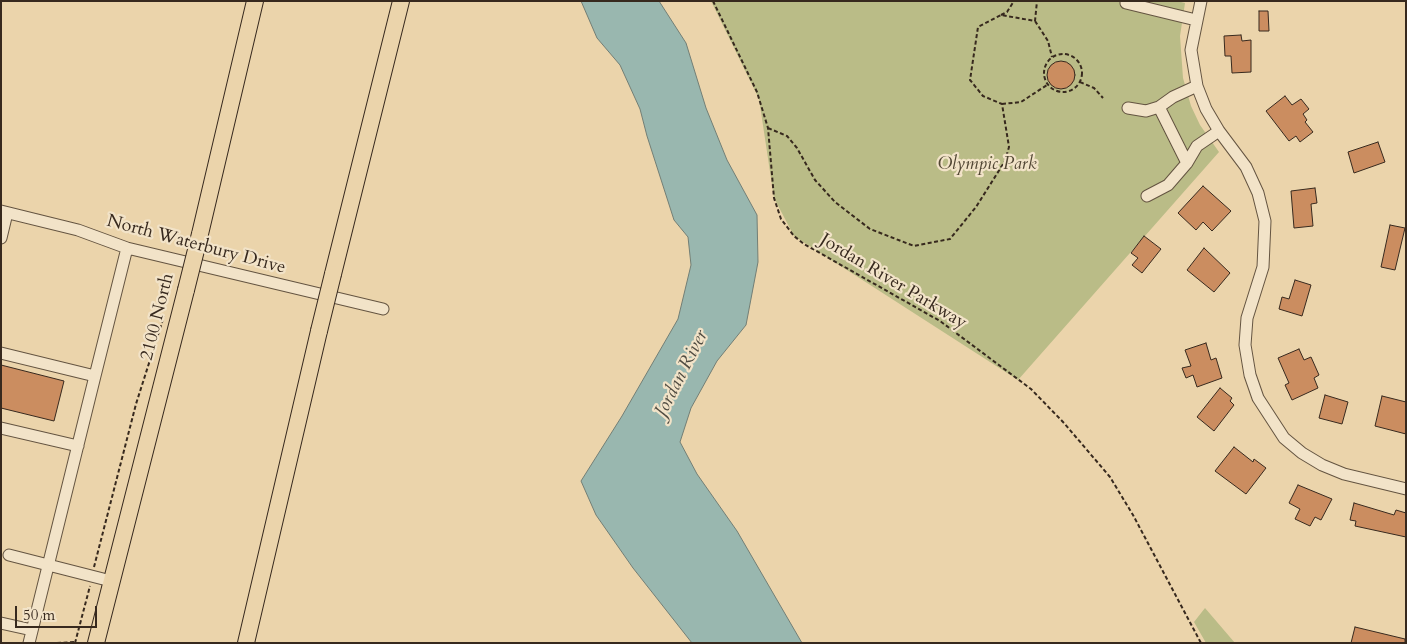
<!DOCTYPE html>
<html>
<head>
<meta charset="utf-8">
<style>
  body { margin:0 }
  #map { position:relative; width:1407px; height:644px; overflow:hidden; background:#ebd4ab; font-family:Cardo,serif }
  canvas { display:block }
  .frame { position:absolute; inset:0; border:2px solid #37291e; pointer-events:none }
  .scale { position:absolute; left:15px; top:606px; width:82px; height:22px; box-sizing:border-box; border:2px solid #37291e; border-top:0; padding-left:6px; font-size:15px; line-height:18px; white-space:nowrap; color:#37291e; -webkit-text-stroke:4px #f2e3c8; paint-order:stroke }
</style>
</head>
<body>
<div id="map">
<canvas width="1407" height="644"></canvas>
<div class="frame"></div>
<div class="scale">50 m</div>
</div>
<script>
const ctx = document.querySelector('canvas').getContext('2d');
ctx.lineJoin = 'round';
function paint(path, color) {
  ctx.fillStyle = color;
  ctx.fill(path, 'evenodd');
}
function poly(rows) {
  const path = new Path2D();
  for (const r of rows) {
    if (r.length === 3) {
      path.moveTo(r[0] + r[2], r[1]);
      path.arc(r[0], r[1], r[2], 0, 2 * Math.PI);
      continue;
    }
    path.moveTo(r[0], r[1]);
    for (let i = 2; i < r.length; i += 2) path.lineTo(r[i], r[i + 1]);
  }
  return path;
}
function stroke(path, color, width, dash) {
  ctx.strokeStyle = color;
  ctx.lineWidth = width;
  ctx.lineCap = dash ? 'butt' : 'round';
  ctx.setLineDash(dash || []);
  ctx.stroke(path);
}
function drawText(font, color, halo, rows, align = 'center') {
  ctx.font = font + ' Cardo,serif';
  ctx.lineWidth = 4.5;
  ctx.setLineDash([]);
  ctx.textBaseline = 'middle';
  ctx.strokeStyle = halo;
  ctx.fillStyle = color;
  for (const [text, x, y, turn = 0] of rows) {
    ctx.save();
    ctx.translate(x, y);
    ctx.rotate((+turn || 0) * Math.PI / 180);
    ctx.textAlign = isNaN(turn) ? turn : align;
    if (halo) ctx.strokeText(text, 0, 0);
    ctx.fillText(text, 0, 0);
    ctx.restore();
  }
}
const green = poly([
  [711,1,1177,1,1185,3,1180,36,1183,78,1191,106,1200,125,1219,152,1018,380,794,236,774,198,759,99],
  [1205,608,1235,643,1206,643,1194,622]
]);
const water = poly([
  [581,1,659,1,686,43,706,108,727,160,757,215,758,262,746,325,717,361,691,408,680,442,697,474,737,531,802,643,692,643,633,568,596,515,581,481,622,416,678,319,691,265,688,237,674,220,647,136,640,109,620,65,597,38,581,1]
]);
const building = poly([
  [1259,11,1268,11,1269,31,1259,31,1259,11],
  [1241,35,1242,41,1251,40,1251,72,1232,73,1231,56,1225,56,1224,36,1241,35],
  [1061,75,14],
  [1285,96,1292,105,1301,99,1309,109,1303,114,1307,120,1305,122,1313,132,1300,142,1296,136,1289,141,1266,111,1285,96],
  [1378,142,1385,162,1354,173,1348,152,1378,142],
  [1203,186,1231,211,1212,231,1203,222,1196,230,1178,213,1203,186],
  [1315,188,1317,203,1311,204,1313,226,1294,228,1291,191,1315,188],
  [1390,225,1405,228,1395,270,1381,267,1390,225],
  [1144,236,1161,249,1142,273,1132,265,1138,258,1131,253,1144,236],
  [1204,248,1230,273,1214,292,1187,270,1204,248],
  [1295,280,1311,285,1302,316,1279,309,1282,297,1289,299,1295,280],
  [1206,343,1211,360,1216,358,1222,378,1197,387,1193,375,1186,378,1182,368,1191,366,1185,350,1206,343],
  [1299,349,1304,360,1311,357,1319,375,1314,378,1318,388,1292,400,1285,385,1289,383,1278,358,1299,349],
  [1,365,64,381,54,421,1,408,1,365],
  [1220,388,1232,398,1230,401,1234,405,1214,431,1197,417,1220,388],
  [1325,395,1348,402,1342,424,1319,418,1325,395],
  [1382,396,1406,402,1406,434,1375,426,1382,396],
  [1234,447,1253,462,1254,459,1266,468,1246,494,1215,471,1234,447],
  [1298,485,1332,499,1321,520,1315,517,1310,526,1295,519,1300,509,1289,503,1298,485],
  [1354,503,1394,515,1396,510,1406,513,1406,537,1355,526,1356,521,1350,520,1354,503],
  [1355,627,1405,639,1405,643,1351,643,1355,627]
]);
const path = poly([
  [713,1,757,92,768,128,774,198,781,219,794,236,804,244,940,321,1031,389,1064,423,1110,477,1133,515,1201,643],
  [1001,15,1007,12,1014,1],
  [1035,21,1048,41,1052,57],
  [1063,73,19],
  [1080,82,1094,88,1103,98],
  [1002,104,1021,102,1047,85],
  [768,128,787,136,797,148,815,180,835,202,870,229,914,246,950,239,976,207,1005,161,1009,147,1002,104,983,96,970,80,978,27,1001,15,1035,21,1037,1],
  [94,567,136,404,164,316],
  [57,643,76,642],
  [75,643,90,586]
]);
const minor = poly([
  [1201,1,1191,50,1197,86,1206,109,1219,131,1246,167,1258,193,1265,221,1263,267,1247,318,1245,345,1250,375,1258,398,1284,438,1302,453,1322,465,1344,474,1406,489],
  [1126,3,1196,20],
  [1159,107,1187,163],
  [1128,108,1146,111,1159,107,1173,97,1197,86],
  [1147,196,1168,185,1187,163,1197,146,1219,131],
  [1,211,78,230,127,248,383,309],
  [1,238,7,213],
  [1,353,95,376,29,643],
  [95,376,127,248],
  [1,428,78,446],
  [9,555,111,581],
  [1,623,32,630]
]);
const highway = poly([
  [200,234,255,1],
  [333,274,401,1],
  [96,643,186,290],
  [246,643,319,331]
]);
const highwayBridge = poly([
  [186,290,200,234],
  [319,331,333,274]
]);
const parkNames = [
  ["Olympic Park",987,165]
];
const streetNames = [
  ["North Waterbury Drive",196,245,15],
  ["Jordan River Parkway",893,282,31],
  ["2100 North",158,317,-76]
];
const waterNames = [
  ["Jordan River",682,374,-63]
];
paint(green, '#babc87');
paint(water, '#99b7af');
stroke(water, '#727e75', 1);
paint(building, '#cb8d60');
stroke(building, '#37291e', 1);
stroke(minor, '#645441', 13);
stroke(highway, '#37291e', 18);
stroke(path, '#37291e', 2, [4, 2.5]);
stroke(minor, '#f2e3c8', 11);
stroke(highway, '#ebd4ab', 16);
stroke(highwayBridge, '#37291e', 18, []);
stroke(highwayBridge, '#ebd4ab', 16);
drawText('italic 18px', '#514633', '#f2e3c8', parkNames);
drawText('18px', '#37291e', '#f2e3c8', streetNames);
drawText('italic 19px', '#504c42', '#f2e3c8', waterNames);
</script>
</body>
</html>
